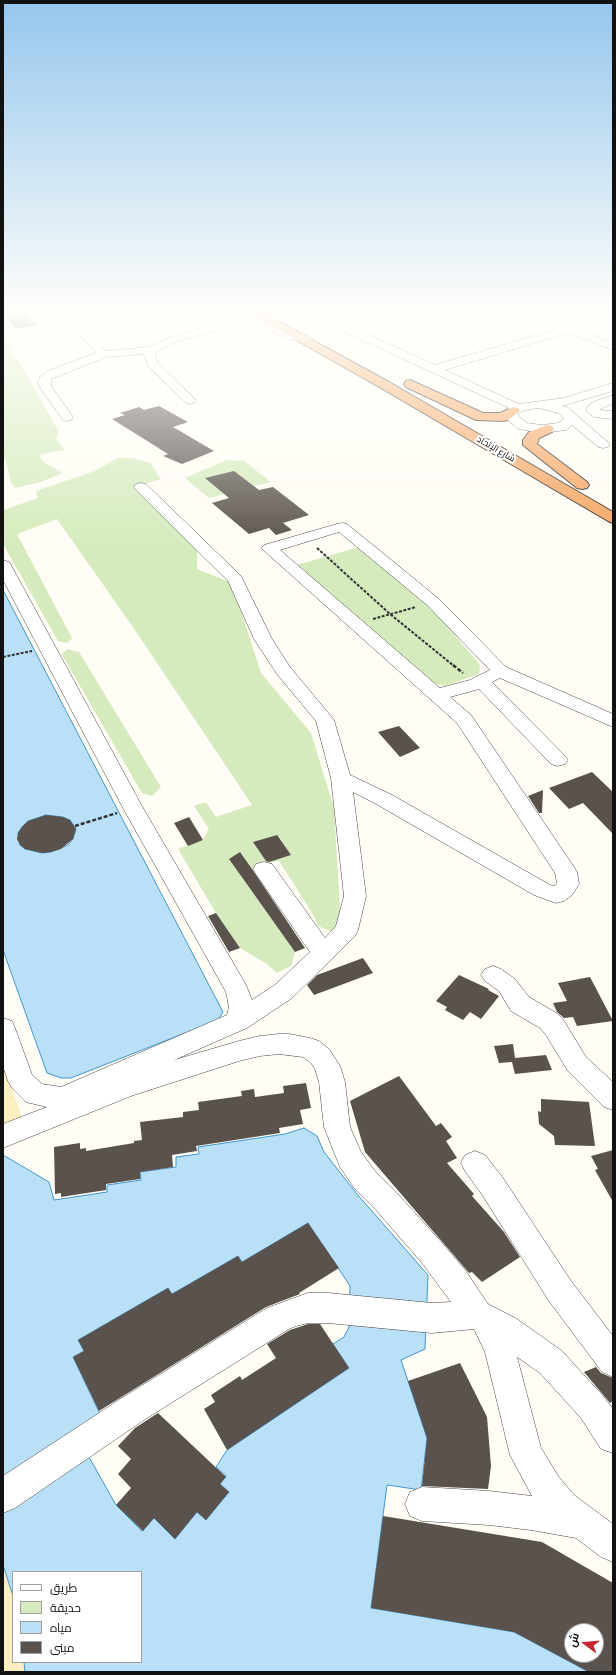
<!DOCTYPE html>
<html>
<head>
<meta charset="utf-8">
<style>
  body { margin:0 }
  #map { position:relative; width:616px; height:1675px; overflow:hidden; background:#fffdf5; font-family:"Crimson Pro",Cairo,serif }
  canvas { display:block }
  .frame { position:absolute; inset:0; border:4px solid #111; pointer-events:none }
  .legend { position:absolute; left:12px; top:1571px; width:130px; height:92px; box-sizing:border-box; background:#fff; border:1px solid #a0a0a0; margin:0; padding:5px 7px; list-style:none; font-size:12px; color:#111 }
  .legend li { display:flex; align-items:center; gap:8px; height:20px }
  .legend b { width:20px; border:1px solid #a0a0a0 }
  .north { position:absolute; left:564px; top:1623px; width:40px; height:40px; box-sizing:border-box; background:#fff; border:1px solid #a0a0a0; border-radius:50%; rotate:286deg; font-size:11px; font-weight:700; line-height:16px; text-align:center; color:#111 }
  .north::after { content:''; display:block; margin:auto; width:14px; height:18px; background:#c4262e; clip-path:polygon(50% 0,100% 100%,50% 72%,0 100%) }
</style>
</head>
<body>
<div id="map">
<canvas width="616" height="1675"></canvas>
<div class="frame"></div>
<ul class="legend">
<li><b style="height:5px;background:#fff"></b>طريق</li>
<li><b style="height:11px;background:#d5ebbd"></b>حديقة</li>
<li><b style="height:11px;background:#b9e0f7"></b>مياه</li>
<li><b style="height:11px;background:#5a524d"></b>مبنى</li>
</ul>
<div class="north">ش</div>
</div>
<script>
const ctx = document.querySelector('canvas').getContext('2d');
ctx.lineJoin = 'round';
function paint(path, color) {
  ctx.fillStyle = color;
  ctx.fill(path, 'evenodd');
}
function poly(rows) {
  const path = new Path2D();
  for (const r of rows) {
    path.moveTo(r[0], r[1]);
    for (let i = 2; i < r.length; i += 2) path.lineTo(r[i], r[i + 1]);
  }
  return path;
}
function stroke(path, color, width, dash) {
  ctx.strokeStyle = color;
  ctx.lineWidth = width;
  ctx.lineCap = dash ? 'butt' : 'round';
  ctx.setLineDash(dash || []);
  ctx.stroke(path);
}
function drawText(font, color, halo, rows, align = 'center') {
  ctx.font = font + ' "Crimson Pro",Cairo,serif';
  ctx.lineWidth = 4;
  ctx.setLineDash([]);
  ctx.textBaseline = 'middle';
  ctx.strokeStyle = halo;
  ctx.fillStyle = color;
  for (const [text, x, y, turn = 0] of rows) {
    ctx.save();
    ctx.translate(x, y);
    ctx.rotate((+turn || 0) * Math.PI / 180);
    ctx.textAlign = isNaN(turn) ? turn : align;
    if (halo) ctx.strokeText(text, 0, 0);
    ctx.fillText(text, 0, 0);
    ctx.restore();
  }
}
const green = poly([
  [3,334,59,432,56,438,65,450,41,454,40,458,46,464,63,473,41,482,15,488,11,482,5,458,3,457],
  [118,458,133,458,150,463,161,479,134,487,197,547,197,569,232,583,261,673,311,733,334,808,341,926,330,931,318,926,311,911,279,861,267,863,240,875,295,952,291,966,277,973,267,964,240,948,216,913,178,849,203,840,209,829,194,806,206,802,216,817,252,805,135,630,57,519,17,534,72,638,67,643,58,641,3,544,3,510,38,498,36,491,95,471],
  [227,460,244,461,271,482,209,498,185,478],
  [363,546,433,609,480,665,479,674,445,686,423,681,293,566],
  [67,649,79,652,161,787,152,796,142,793,62,655]
]);
const sand = poly([
  [3,1063,24,1123,3,1132],
  [3,1565,13,1596,13,1662,24,1662,25,1672,3,1672]
]);
const water = poly([
  [3,590,223,1012,218,1020,71,1078,61,1078,47,1073,3,950,3,590],
  [46,815,63,817,70,820,76,829,73,839,68,845,51,852,42,853,25,849,20,845,18,833,22,827,28,821,46,815],
  [304,1128,317,1136,324,1152,357,1194,428,1275,425,1349,401,1360,427,1438,421,1490,387,1485,371,1608,514,1632,589,1672,25,1672,24,1662,141,1662,141,1572,13,1572,13,1596,3,1565,3,1155,49,1182,54,1200,107,1192,107,1185,141,1180,140,1172,176,1167,176,1157,199,1154,198,1147,285,1134,304,1128],
  [308,1223,350,1286,349,1327,344,1337,333,1344,349,1368,227,1450,216,1467,226,1476,220,1484,229,1492,206,1520,197,1512,175,1539,154,1518,142,1531,116,1505,75,1432,100,1414,73,1357,84,1351,78,1340,168,1288,172,1294,238,1256,242,1262,308,1223]
]);
const building = poly([
  [3,312,21,312,37,325,17,329,3,316],
  [159,406,188,422,173,427,214,451,182,464,163,456,168,454,112,419,125,415,120,413,139,407,144,410],
  [234,471,259,490,273,487,309,515,283,523,292,530,276,535,269,528,249,534,212,503,229,498,205,478],
  [399,726,420,748,400,757,378,732],
  [592,772,613,792,613,834,583,803,569,809,549,788],
  [543,790,542,813,539,813,528,796],
  [46,815,63,817,70,820,76,829,73,839,61,849,51,852,42,853,25,849,20,845,17,839,18,833,22,827,28,821],
  [189,817,203,840,188,846,174,823],
  [277,835,291,855,269,862,266,861,253,842],
  [240,852,252,869,305,948,295,952,229,859],
  [216,913,240,948,229,952,208,916],
  [363,958,373,973,314,995,307,985,317,975],
  [459,975,489,989,488,990,499,996,481,1019,470,1012,463,1020,445,1010,447,1007,436,1001],
  [590,977,613,1021,577,1026,573,1017,564,1018,557,1012,553,1003,567,1001,558,983],
  [513,1044,515,1058,546,1055,552,1070,515,1074,512,1062,499,1063,494,1046],
  [399,1076,436,1126,441,1123,452,1137,446,1141,457,1158,447,1163,474,1194,472,1196,504,1232,520,1257,482,1282,472,1272,469,1273,365,1152,350,1101],
  [306,1083,311,1108,300,1110,303,1124,279,1128,280,1133,196,1146,197,1151,172,1155,173,1167,140,1172,140,1179,106,1184,106,1190,61,1197,61,1193,55,1194,54,1147,80,1143,80,1149,86,1148,86,1151,134,1143,134,1141,142,1140,140,1122,183,1117,183,1112,199,1110,198,1102,242,1096,241,1091,254,1089,255,1097,284,1093,283,1086],
  [541,1099,589,1102,595,1146,555,1145,554,1136,539,1124,538,1111,541,1112],
  [613,1150,613,1202,595,1170,598,1169,591,1156],
  [308,1223,339,1268,299,1293,300,1294,266,1307,99,1411,73,1357,84,1351,78,1340,168,1288,172,1294,238,1256,242,1262],
  [308,1324,320,1324,349,1368,227,1450,204,1409,215,1402,211,1395,240,1376,242,1380,276,1358,267,1344,290,1330],
  [460,1363,487,1417,491,1466,488,1489,422,1486,427,1438,408,1381],
  [596,1367,601,1373,613,1378,613,1401,610,1403,584,1372],
  [158,1413,226,1477,220,1484,229,1492,206,1520,197,1512,175,1539,154,1518,143,1531,116,1505,131,1488,118,1474,131,1459,118,1446,135,1428],
  [383,1516,542,1542,613,1583,613,1672,589,1672,514,1632,371,1608],
  [572,1631,596,1631,596,1655,572,1655]
]);
const pathFar1 = poly([
  [317,548,390,614,454,666],
  [373,619,416,607],
  [3,657,32,651]
]);
const path = poly([
  [453,665,463,673],
  [75,826,117,813]
]);
const minor = poly([
  [59,312,69,312,102,348,107,351,149,347,168,338,239,317,263,320,292,333,309,337,311,339,305,342,289,339,257,325,239,323,176,342,156,352,155,354,158,363,196,400,194,403,190,404,186,403,148,366,144,354,106,357,51,379,51,386,73,417,71,420,67,421,63,420,39,386,38,383,40,377,50,370,96,353,59,312],
  [305,312,318,312,435,365,557,329,521,314,520,312,533,312,544,316,559,312,575,312,574,314,554,320,613,343,613,350,567,333,445,370,519,404,564,398,613,383,613,391,562,406,567,407,610,444,608,447,603,448,598,447,572,425,566,430,542,433,518,429,506,418,505,414,509,408,306,314,305,312],
  [532,409,538,408,559,413,564,419,558,423,542,425,527,423,518,416,518,414,522,411,532,409],
  [613,395,613,403,599,410,613,411,613,419,594,417,586,411,588,406,593,402,613,395],
  [141,483,146,484,241,576,272,639,290,667,334,720,350,775,392,795,550,885,554,886,557,883,555,873,457,723,261,548,264,545,337,524,342,523,347,524,439,599,506,667,613,714,613,727,500,678,492,682,565,756,568,760,565,764,558,766,551,764,479,689,450,697,471,715,574,867,577,872,579,884,572,895,564,901,556,903,534,895,378,805,353,792,366,896,358,930,355,936,292,998,247,1028,174,1060,239,1041,260,1036,279,1034,289,1034,310,1038,319,1041,329,1049,340,1066,345,1082,350,1127,361,1152,375,1171,397,1193,442,1243,465,1270,488,1304,517,1319,562,1351,603,1396,613,1409,613,1453,601,1449,581,1418,540,1373,517,1357,541,1448,558,1476,574,1495,613,1524,613,1562,601,1557,576,1538,531,1530,489,1525,422,1521,410,1516,405,1504,410,1492,422,1487,489,1491,532,1496,510,1455,485,1352,474,1329,432,1333,328,1323,308,1323,296,1326,289,1329,144,1420,15,1508,3,1513,3,1476,122,1398,267,1308,308,1293,328,1293,432,1303,451,1302,422,1263,377,1211,355,1189,340,1167,324,1127,319,1082,315,1069,311,1063,303,1057,279,1054,260,1056,239,1061,131,1096,3,1148,3,1124,47,1107,26,1102,12,1088,8,1081,3,1066,3,1018,12,1021,15,1028,32,1075,42,1084,61,1087,227,1015,229,1007,226,992,123,808,3,580,3,560,9,562,11,565,143,808,246,985,252,1000,276,984,310,952,256,874,253,869,256,864,264,862,272,864,325,938,336,926,344,896,331,778,316,721,277,674,254,639,228,581,136,490,134,487,136,484,141,483],
  [339,532,427,605,490,670,470,680,440,688,280,550,339,532],
  [493,966,501,969,515,979,529,997,558,1014,564,1021,586,1057,613,1082,613,1110,604,1107,568,1071,546,1035,540,1028,511,1011,499,991,485,981,481,975,485,969,493,966],
  [475,1151,485,1155,503,1178,571,1281,613,1336,613,1377,602,1372,549,1301,483,1196,465,1171,461,1163,465,1155,475,1151]
]);
const highway = poly([
  [248,312,261,312,389,382,613,512,613,523,608,521,381,388,250,314,248,312],
  [410,380,483,413,500,413,513,407,518,408,520,411,508,420,503,421,476,420,406,387,404,384,406,381,410,380],
  [547,425,552,426,554,429,552,432,539,438,537,444,587,482,589,485,587,488,582,489,577,488,523,445,523,440,529,432,547,425]
]);
const farStreetnames = [
  ["شارع الإتحاد",496,449,30]
];
paint(green, '#d5ebbd');
paint(sand, '#fbeec1');
paint(water, '#b9e0f7');
stroke(water, '#3f96cf', 1);
paint(building, '#5a524d');
stroke(minor, '#444', 1);
stroke(highway, '#222', 2);
stroke(pathFar1, '#333', 2, [3, 1.5]);
stroke(path, '#333', 2.5, [4, 2]);
paint(minor, '#fff');
paint(highway, '#f5a25d');
const sky = ctx.createLinearGradient(0, 0, 0, 546);
sky.addColorStop(0, '#95c6ee');
sky.addColorStop(0.57, '#fffefa');
sky.addColorStop(1, '#fffefa00');
ctx.fillStyle = sky;
ctx.fillRect(0, 0, 616, 546);
drawText('9px', '#111', '#fff', farStreetnames);
</script>
</body>
</html>
